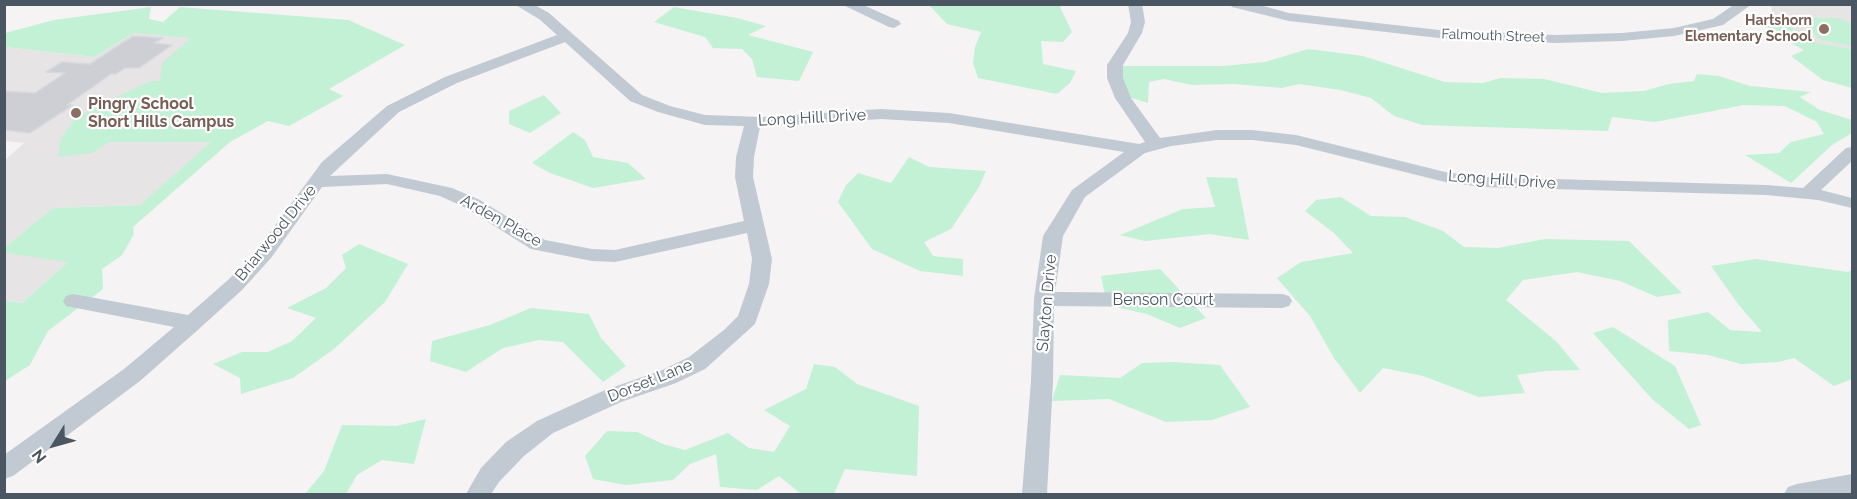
<!DOCTYPE html>
<html>
<head>
<meta charset="utf-8">
<style>
  body { margin:0 }
  #map { position:relative; width:1857px; height:499px; overflow:hidden; background:#f5f3f3; font-family:Raleway,sans-serif }
  canvas { display:block }
  .frame { position:absolute; inset:0; border:6px solid #4a5661; pointer-events:none }
  .north { position:absolute; left:24px; top:415px; width:60px; height:60px; -webkit-text-stroke:4px #fff; paint-order:stroke; rotate:233deg; font-size:16px; font-weight:700; line-height:24px; text-align:center; color:#4a5661 }
  .north::after { content:''; display:block; margin:auto; width:21px; height:27px; background:#4a5661; clip-path:polygon(50% 0,100% 100%,50% 72%,0 100%) }
</style>
</head>
<body>
<div id="map">
<canvas width="1857" height="499"></canvas>
<div class="frame"></div>
<div class="north">N</div>
</div>
<script>
const ctx = document.querySelector('canvas').getContext('2d');
ctx.lineJoin = 'round';
function paint(path, color) {
  ctx.fillStyle = color;
  ctx.fill(path, 'evenodd');
}
function poly(rows) {
  const path = new Path2D();
  for (const r of rows) {
    path.moveTo(r[0], r[1]);
    for (let i = 2; i < r.length; i += 2) path.lineTo(r[i], r[i + 1]);
  }
  return path;
}
function stroke(path, color, width, dash) {
  ctx.strokeStyle = color;
  ctx.lineWidth = width;
  ctx.lineCap = dash ? 'butt' : 'round';
  ctx.setLineDash(dash || []);
  ctx.stroke(path);
}
function drawText(font, color, halo, rows, align = 'center') {
  ctx.font = font + ' Raleway,sans-serif';
  ctx.lineWidth = 4.5;
  ctx.setLineDash([]);
  ctx.textBaseline = 'middle';
  ctx.strokeStyle = halo;
  ctx.fillStyle = color;
  for (const [text, x, y, turn = 0] of rows) {
    ctx.save();
    ctx.translate(x, y);
    ctx.rotate((+turn || 0) * Math.PI / 180);
    ctx.textAlign = isNaN(turn) ? turn : align;
    if (halo) ctx.strokeText(text, 0, 0);
    ctx.fillText(text, 0, 0);
    ctx.restore();
  }
}
const education = poly([
  [1771,5,1852,5,1852,49,1816,43,1773,16],
  [134,33,191,37,160,83,110,142,212,142,140,205,53,208,5,247,4,161,24,143,5,141,5,47,94,57],
  [5,253,69,261,22,303,5,301]
]);
const green = poly([
  [929,5,1062,5,1060,7,1072,32,1063,42,1041,41,1043,64,1076,71,1070,83,1057,94,978,78,973,63,975,47,981,32,947,24],
  [151,7,149,19,163,22,180,7,348,20,405,45,329,89,343,96,289,126,268,121,230,142,133,227,134,234,122,255,102,269,103,289,48,331,30,365,5,381,5,301,22,303,68,262,5,253,5,247,53,208,140,205,211,142,109,142,92,153,58,157,61,138,75,119,110,100,151,81,160,81,162,63,191,38,134,33,94,57,5,47,5,33,54,20],
  [674,7,737,18,766,26,748,35,813,52,799,81,757,77,752,59,742,49,713,48,705,37,654,22],
  [1749,14,1773,16,1817,43,1852,49,1852,88,1823,80,1791,56,1804,50,1774,34],
  [1791,18,1839,18,1852,24,1852,46,1822,40],
  [1308,49,1363,56,1445,82,1483,83,1500,78,1544,79,1602,93,1644,91,1669,84,1694,81,1697,74,1719,76,1750,86,1811,92,1800,97,1820,110,1852,120,1852,133,1832,145,1791,183,1745,155,1779,153,1791,142,1824,134,1817,122,1785,106,1744,105,1655,122,1612,117,1608,131,1422,125,1394,116,1371,98,1341,90,1299,84,1282,88,1234,84,1192,85,1164,79,1149,82,1148,103,1128,97,1119,66,1223,66,1265,62],
  [544,95,561,113,530,133,509,124,509,111],
  [573,132,585,140,593,157,628,163,646,179,593,188,550,173,532,163],
  [909,157,929,167,986,171,979,187,951,229,924,242,933,256,963,259,963,276,920,271,872,249,838,202,846,185,858,173,891,183],
  [1206,177,1237,178,1249,240,1210,234,1145,241,1120,235,1183,209,1215,207],
  [1341,197,1371,216,1405,217,1443,231,1464,247,1498,248,1545,239,1629,241,1682,293,1657,297,1620,281,1577,272,1523,280,1506,300,1557,342,1580,370,1545,371,1517,375,1525,393,1479,397,1423,376,1383,368,1360,393,1334,358,1310,316,1277,278,1301,262,1353,253,1334,233,1305,211,1316,200],
  [359,244,408,264,385,302,334,349,293,378,241,394,240,378,213,364,242,352,268,352,292,341,316,318,287,308,326,288,346,268,342,255],
  [1756,259,1848,272,1852,270,1852,379,1834,386,1794,358,1778,362,1741,364,1708,355,1669,351,1668,320,1708,312,1730,330,1762,332,1738,304,1711,266],
  [1160,269,1206,318,1180,328,1147,314,1107,305,1101,276],
  [531,308,589,314,601,338,626,366,603,382,563,342,539,340,503,348,466,372,430,361,432,341,490,325],
  [1613,327,1675,366,1701,425,1689,429,1652,399,1593,333],
  [1171,362,1220,365,1250,407,1212,420,1166,422,1109,399,1052,401,1060,375,1120,378,1142,363],
  [814,364,835,367,857,384,919,406,917,476,845,469,834,494,801,494,779,476,757,490,720,487,716,454,690,464,673,480,626,485,593,479,585,456,607,431,637,432,663,444,685,450,728,433,749,448,774,452,790,426,764,410,806,389],
  [426,419,414,464,382,460,357,475,346,494,305,494,324,471,342,425,396,426]
]);
const building = poly([
  [133,36,163,38,154,43,172,45,139,68,125,68,116,74,111,74,67,105,73,105,30,133,4,130,4,91,35,93,65,73,46,72,62,62,90,64,133,36]
]);
const minor = poly([
  [514,4,533,4,549,13,642,95,670,106,705,115,762,117,881,109,949,113,1139,144,1145,142,1115,98,1107,78,1107,65,1128,33,1131,22,1128,4,1142,4,1145,22,1142,33,1123,65,1123,78,1131,98,1160,138,1217,130,1252,130,1296,135,1445,172,1482,177,1766,185,1803,188,1846,148,1852,147,1852,161,1821,190,1852,198,1852,208,1818,200,1766,195,1482,187,1445,182,1296,145,1252,140,1217,140,1171,146,1145,153,1085,197,1063,236,1055,292,1282,294,1289,296,1292,301,1289,306,1282,308,1054,306,1053,381,1047,494,1022,494,1031,381,1034,299,1043,236,1072,190,1124,152,949,123,881,119,760,127,754,157,753,177,772,259,769,284,755,324,705,369,676,383,621,402,553,433,524,456,499,482,491,494,466,494,481,468,506,442,537,421,605,390,660,371,689,357,724,330,738,316,749,284,752,259,747,233,615,262,592,261,531,249,466,208,440,196,387,184,322,187,271,258,242,290,200,328,140,381,13,476,4,479,4,455,124,369,174,327,66,306,63,301,66,296,73,294,188,315,228,280,257,250,322,162,387,106,445,77,557,35,539,19,514,4],
  [565,42,630,101,658,112,705,125,744,126,736,157,735,177,744,221,615,250,592,249,545,240,480,200,452,188,387,174,330,176,399,112,457,83,565,42],
  [841,4,861,4,899,21,901,24,894,28,889,27,841,4],
  [1230,4,1256,4,1289,13,1439,30,1556,35,1622,33,1674,28,1713,19,1735,4,1752,4,1723,25,1674,36,1622,41,1556,43,1439,38,1289,21,1232,7,1230,4],
  [1852,474,1852,494,1784,494,1788,487,1797,484,1852,474]
]);
const markers = [
  [1824,29,6,"#8d6e63"],
  [76,113,6,"#8d6e63"]
];
const farEducationnames = [
  ["Hartshorn",1812,21],
  ["Elementary School",1812,37]
];
const farStreetnames = [
  ["Falmouth Street",1493,36,2]
];
const educationNames = [
  ["Pingry School",88,104],
  ["Short Hills Campus",88,122]
];
const streetNames = [
  ["Long Hill Drive",812,118,-3],
  ["Long Hill Drive",1502,180,4],
  ["Arden Place",501,221,29],
  ["Briarwood Drive",276,233,-51],
  ["Benson Court",1163,300],
  ["Slayton Drive",1047,303,-85],
  ["Dorset Lane",650,381,-22]
];
paint(education, '#e6e4e5');
paint(green, '#c3f1d5');
paint(building, '#cdcfd5');
stroke(building, '#d7d9de', 1.5);
paint(minor, '#c1cad2');
for (const [x, y, r, color] of markers) {
  const dot = new Path2D();
  dot.arc(x, y, r, 0, 2 * Math.PI);
  ctx.fillStyle = color;
  ctx.fill(dot);
  stroke(dot, '#fff', 2);
}
drawText('bold 14px', '#785e54', '#fff', farEducationnames, 'right');
drawText('14px', '#4a5661', '#fff', farStreetnames);
drawText('bold 16px', '#785e54', '#fff', educationNames, 'left');
drawText('16px', '#4a5661', '#fff', streetNames);
</script>
</body>
</html>
